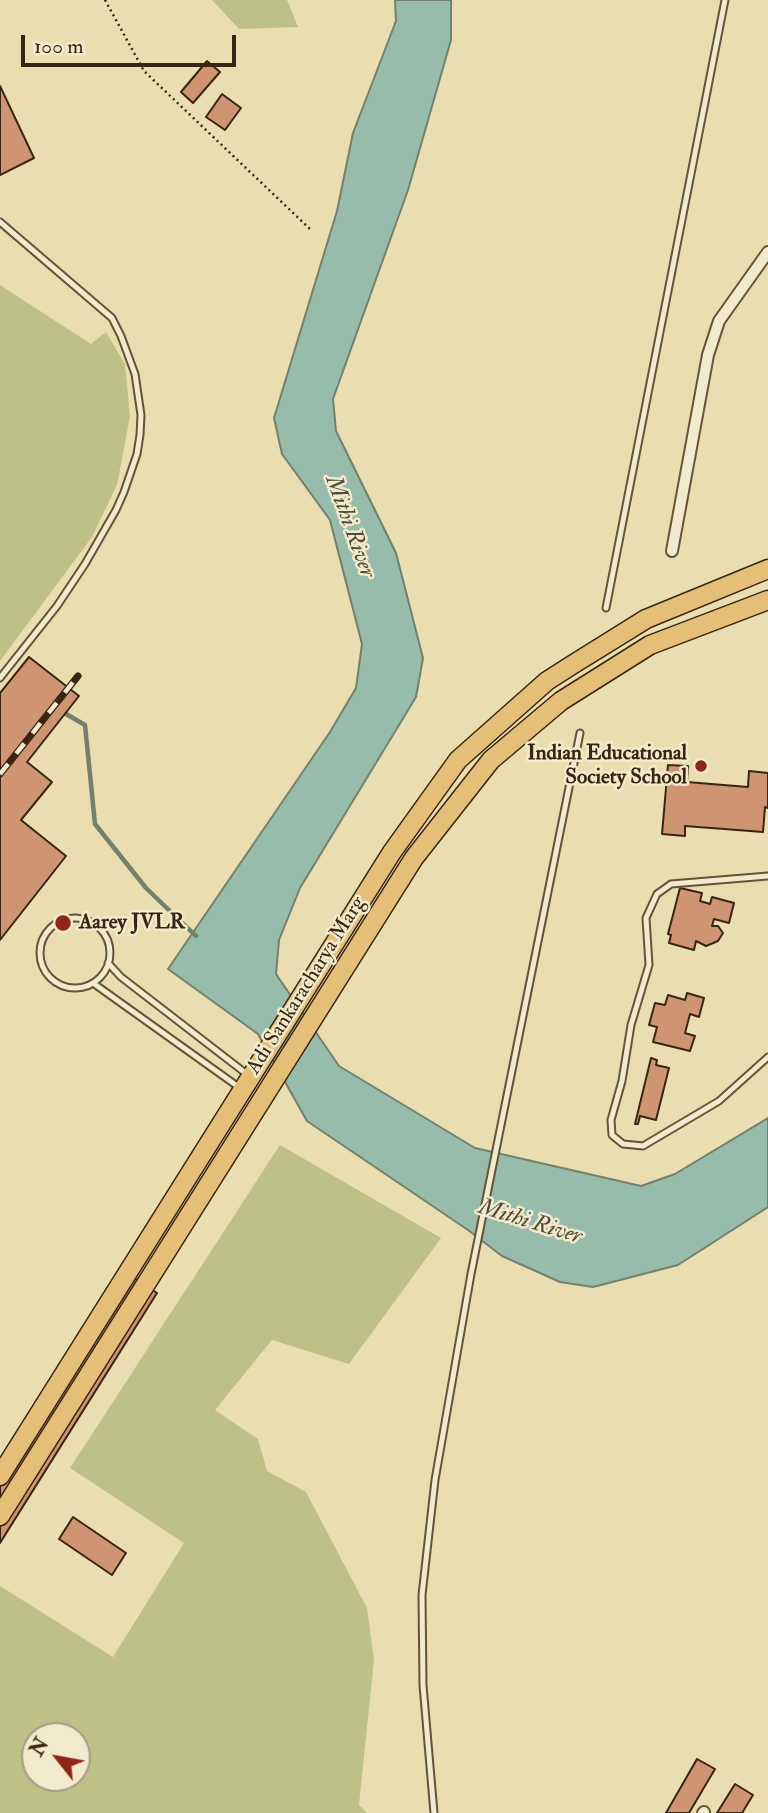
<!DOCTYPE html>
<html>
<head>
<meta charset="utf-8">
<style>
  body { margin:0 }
  #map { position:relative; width:768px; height:1813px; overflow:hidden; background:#eadeb1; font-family:"IM FELL Double Pica",serif }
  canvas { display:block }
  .north { position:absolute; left:21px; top:1722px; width:70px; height:70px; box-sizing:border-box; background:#f1eacc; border:2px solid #a79b81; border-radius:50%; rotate:301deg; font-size:19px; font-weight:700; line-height:28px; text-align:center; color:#392511 }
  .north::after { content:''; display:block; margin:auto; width:24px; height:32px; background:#8f2418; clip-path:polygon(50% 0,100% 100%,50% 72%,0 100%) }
  .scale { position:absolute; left:21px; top:35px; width:215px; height:32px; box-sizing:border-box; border:4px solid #392511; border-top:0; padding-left:9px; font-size:21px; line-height:24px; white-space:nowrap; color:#392511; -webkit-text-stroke:5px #f1eacc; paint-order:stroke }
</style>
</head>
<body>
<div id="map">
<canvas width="768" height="1813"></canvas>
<div class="north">N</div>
<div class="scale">100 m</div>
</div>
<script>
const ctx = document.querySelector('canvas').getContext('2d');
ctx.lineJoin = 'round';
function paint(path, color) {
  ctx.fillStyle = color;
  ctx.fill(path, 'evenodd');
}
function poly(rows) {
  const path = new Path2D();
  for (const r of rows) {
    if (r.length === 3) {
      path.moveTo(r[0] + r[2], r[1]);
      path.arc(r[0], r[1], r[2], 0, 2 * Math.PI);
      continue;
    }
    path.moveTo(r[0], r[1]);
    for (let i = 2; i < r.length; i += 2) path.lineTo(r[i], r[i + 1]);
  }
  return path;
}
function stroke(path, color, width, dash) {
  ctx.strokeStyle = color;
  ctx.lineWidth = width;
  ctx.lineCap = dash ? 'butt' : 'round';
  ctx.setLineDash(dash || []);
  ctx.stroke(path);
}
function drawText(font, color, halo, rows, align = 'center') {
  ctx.font = font + ' "IM FELL Double Pica",serif';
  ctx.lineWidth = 5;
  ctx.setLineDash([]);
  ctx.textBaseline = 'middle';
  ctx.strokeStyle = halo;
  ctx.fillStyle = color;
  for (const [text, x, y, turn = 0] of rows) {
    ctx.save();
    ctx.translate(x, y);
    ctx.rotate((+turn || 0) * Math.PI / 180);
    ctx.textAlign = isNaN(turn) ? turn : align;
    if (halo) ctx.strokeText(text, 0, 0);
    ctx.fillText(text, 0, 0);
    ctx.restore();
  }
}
const green = poly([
  [212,0,287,0,298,27,239,29],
  [0,285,91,344,106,332,125,364,130,416,117,485,92,537,0,661],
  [280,1145,441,1238,349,1364,272,1340,215,1410,258,1439,267,1471,306,1492,367,1608,374,1660,359,1805,367,1813,0,1813,0,1586,113,1657,184,1543,70,1468],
  [35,1736,77,1736,77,1778,35,1778]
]);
const water = poly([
  [395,0,451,0,451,40,408,190,333,399,336,431,396,553,423,658,416,697,300,888,279,940,276,974,339,1066,475,1148,641,1186,675,1174,768,1118,768,1207,678,1265,593,1287,560,1282,502,1256,468,1230,307,1121,258,1034,168,969,330,732,356,688,362,644,330,520,282,454,274,418,337,211,353,133,396,21,395,0]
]);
const stream = poly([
  [61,711,85,725,95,824,146,888,196,936]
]);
const building = poly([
  [207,61,220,72,193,103,181,92,207,61],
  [0,86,34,158,0,175,0,86],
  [222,94,241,108,225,130,206,117,222,94],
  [29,657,79,696,27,762,52,782,21,820,66,856,0,940,0,693,29,657],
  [668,765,688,766,687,782,748,787,749,771,768,773,768,808,765,807,763,832,685,826,685,836,662,834,668,765],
  [680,888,702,893,700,901,710,904,712,897,734,903,729,923,714,919,712,926,718,926,723,933,718,941,706,946,696,941,694,950,669,943,671,935,668,934,680,888],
  [687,993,704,998,699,1017,690,1014,685,1033,695,1036,690,1051,653,1042,657,1027,649,1025,655,1003,665,1005,668,995,685,1000,687,993],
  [651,1058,657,1060,656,1065,669,1068,656,1120,640,1116,638,1124,635,1124,651,1058],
  [120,1269,157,1293,0,1543,0,1460,120,1269],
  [73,1517,126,1553,112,1575,59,1539,73,1517],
  [697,1759,715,1769,689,1813,666,1813,697,1759],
  [735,1784,753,1795,742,1813,717,1813,735,1784]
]);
const path = poly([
  [105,0,144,71,310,229]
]);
const service = poly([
  [0,222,112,318,121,336,135,374,141,415,140,435,137,454,124,492,116,510,85,564,57,606,0,678],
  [606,608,725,0],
  [768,876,671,884,657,894,646,918,649,965,631,1025,622,1081,611,1120,612,1135,623,1144,643,1146,719,1101,768,1057],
  [75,953,35],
  [108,963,121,977,248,1075],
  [93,983,240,1088],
  [434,1813,423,1685,422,1595,435,1480,471,1274,580,733]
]);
const minor = poly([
  [672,551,708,355,719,321,768,252],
  [703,1813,704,1812]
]);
const primary = poly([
  [0,1476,392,852,458,760,547,681,572,665,646,619,768,569],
  [0,1516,414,858,491,760,561,701,650,645,768,600]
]);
const rail = poly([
  [0,774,78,676]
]);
const markers = [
  [701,766,7,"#8f2418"],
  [63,923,9,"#8f2418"]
];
const poiNames = [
  ["Indian Educational",687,754],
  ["Society School",687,778],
  ["Aarey JVLR",79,923,"left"]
];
const streetNames = [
  ["Adi Sankaracharya Marg",307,986,-58]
];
const waterNames = [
  ["Mithi River",349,527,70],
  ["Mithi River",530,1223,17]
];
paint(green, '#bdc087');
paint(water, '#98bcab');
stroke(water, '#72806d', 2);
stroke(stream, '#72806d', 4.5);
paint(building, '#cf9572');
stroke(building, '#392511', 2);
stroke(service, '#655339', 9);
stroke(minor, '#655339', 14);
stroke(primary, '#392511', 21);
stroke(path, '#392511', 2.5, [2, 3.5]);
stroke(service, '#f1eacc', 5);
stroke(minor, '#f1eacc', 10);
stroke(primary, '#e5bf78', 18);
stroke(rail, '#392511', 7);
stroke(rail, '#f1eacc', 4.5, [13]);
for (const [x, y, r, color] of markers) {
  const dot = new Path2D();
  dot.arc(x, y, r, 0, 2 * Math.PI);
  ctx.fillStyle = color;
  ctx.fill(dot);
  stroke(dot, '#f1eacc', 2.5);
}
drawText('bold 21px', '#392511', '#f1eacc', poiNames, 'right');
drawText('21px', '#392511', '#f1eacc', streetNames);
drawText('italic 23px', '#514b38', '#f1eacc', waterNames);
</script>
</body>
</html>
